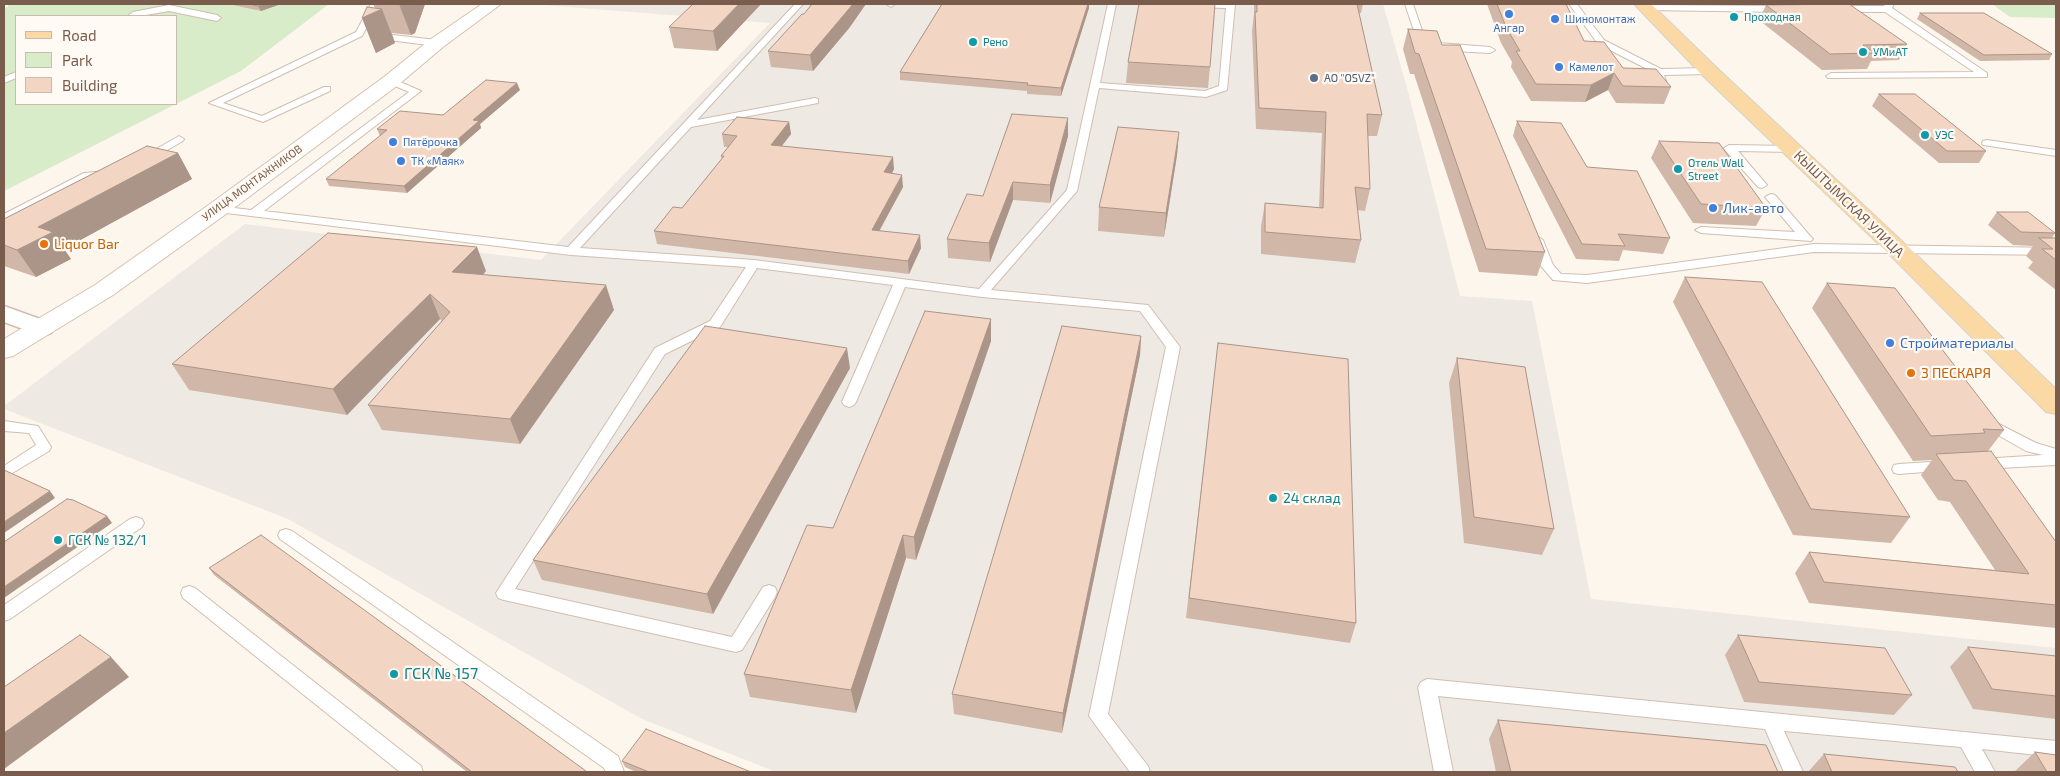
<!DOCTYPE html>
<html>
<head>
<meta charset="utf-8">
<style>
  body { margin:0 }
  #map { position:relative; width:2060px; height:776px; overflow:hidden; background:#fdf6ec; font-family:"Exo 2",sans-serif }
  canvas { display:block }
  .frame { position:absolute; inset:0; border:5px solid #7a5c4d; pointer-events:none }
  .legend { position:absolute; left:15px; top:15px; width:162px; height:90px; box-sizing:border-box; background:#fffaf3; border:1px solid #cabbb1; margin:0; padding:6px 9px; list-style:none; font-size:15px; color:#7a5c4d }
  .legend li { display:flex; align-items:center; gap:10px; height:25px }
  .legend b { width:25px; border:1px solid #cabbb1 }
</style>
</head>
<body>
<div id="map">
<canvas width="2060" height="776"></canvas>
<div class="frame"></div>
<ul class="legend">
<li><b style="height:6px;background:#fbd9a5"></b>Road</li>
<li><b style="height:14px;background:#d8ecc9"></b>Park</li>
<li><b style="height:14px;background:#f3d5c3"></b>Building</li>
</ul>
</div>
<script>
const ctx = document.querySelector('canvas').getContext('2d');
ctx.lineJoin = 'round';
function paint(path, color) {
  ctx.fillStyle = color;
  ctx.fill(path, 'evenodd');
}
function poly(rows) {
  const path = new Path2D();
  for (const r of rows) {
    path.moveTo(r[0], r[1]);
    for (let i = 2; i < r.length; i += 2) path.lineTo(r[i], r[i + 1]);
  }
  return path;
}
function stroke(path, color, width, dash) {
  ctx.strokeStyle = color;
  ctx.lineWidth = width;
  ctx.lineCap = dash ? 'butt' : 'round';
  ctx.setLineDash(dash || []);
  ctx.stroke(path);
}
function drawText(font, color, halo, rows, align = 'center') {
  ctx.font = font + ' "Exo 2",sans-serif';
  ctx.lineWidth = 4.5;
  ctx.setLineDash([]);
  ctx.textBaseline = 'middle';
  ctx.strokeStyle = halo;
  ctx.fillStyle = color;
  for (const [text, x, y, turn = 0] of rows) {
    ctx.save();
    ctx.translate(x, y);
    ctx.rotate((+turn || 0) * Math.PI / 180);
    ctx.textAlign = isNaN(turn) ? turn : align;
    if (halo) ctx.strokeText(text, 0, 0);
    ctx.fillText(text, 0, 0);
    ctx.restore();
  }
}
const industrial = poly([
  [544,4,1383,4,1409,95,1460,296,1532,301,1591,599,2056,648,2056,772,776,772,642,719,288,519,4,409,4,406,245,224,541,260,770,23,543,5]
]);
const green = poly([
  [10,4,329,4,241,71,176,104,176,16,16,16,16,104,176,104,4,191,4,10],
  [1992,4,2056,4,2056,18,2010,17]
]);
const lane = poly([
  [371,4,379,4,362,36,223,103,262,116,324,87,330,87,330,91,263,122,209,103,356,32,371,4],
  [795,4,803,4,697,120,815,98,818,99,818,103,691,127,580,248,754,260,979,289,1067,190,1108,4,1116,4,1100,83,1205,91,1219,86,1226,8,1191,7,1187,4,1235,4,1227,90,1206,97,1099,88,1077,191,991,290,1148,305,1180,347,1108,714,1148,766,1150,772,1130,772,1089,716,1166,347,1140,311,982,297,905,287,856,402,854,405,849,407,844,405,842,402,893,285,757,268,720,327,665,354,515,589,732,637,763,587,769,585,775,587,777,592,775,597,742,650,736,652,504,600,498,598,496,593,655,348,710,321,746,267,571,255,218,212,212,209,218,206,251,210,409,92,388,83,388,79,391,78,421,91,264,211,568,247,795,4],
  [886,4,895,4,891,7,886,4],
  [1405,4,1413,4,1426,42,1490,47,1495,50,1490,53,1435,50,1419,46,1405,4],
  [1569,4,1577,4,1604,40,1661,69,1709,68,1714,71,1709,74,1664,75,1667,84,1662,87,1659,86,1655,73,1598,44,1569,4],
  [1886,4,1894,4,1892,8,1987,73,1987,77,1828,78,1826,76,1831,73,1974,72,1885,12,1837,12,1833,9,1837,6,1884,6,1886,4],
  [169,5,217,15,221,18,217,21,169,11,140,16,129,15,133,12,169,5],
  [1647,5,1783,6,1787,9,1783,12,1644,10,1644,6,1647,5],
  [375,33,437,40,441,43,437,46,372,38,371,36,375,33],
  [16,72,16,78,4,83,4,77,16,72],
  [179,136,184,139,183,141,148,161,144,162,139,159,179,136],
  [1987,140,2056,150,2056,156,1983,145,1982,143,1983,141,1987,140],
  [1729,145,1792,146,1797,149,1792,152,1738,151,1767,185,1762,188,1758,187,1725,150,1724,148,1729,145],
  [107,171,111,172,112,174,111,176,90,178,4,221,4,214,84,173,107,171],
  [1771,194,1775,195,1811,237,1813,239,1811,241,1701,233,1695,230,1701,227,1795,232,1765,197,1771,194],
  [1537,236,1543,240,1553,265,1561,274,1587,275,1814,244,2056,248,2056,255,1814,252,1587,283,1553,280,1541,266,1531,240,1537,236],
  [1987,418,2036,443,2056,449,2056,465,1982,469,1977,468,1975,464,1977,460,1982,459,2043,455,2026,451,1982,426,1980,423,1982,420,1987,418],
  [4,421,38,426,51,447,49,451,4,478,4,466,36,445,29,433,4,431,4,421],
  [1946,461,1951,462,1953,466,1951,470,1899,474,1894,473,1892,469,1894,465,1899,464,1946,461],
  [136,517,142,519,144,523,142,527,10,619,4,621,4,605,130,519,136,517],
  [286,529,292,531,618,756,624,772,606,772,604,768,280,539,278,535,280,531,286,529],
  [189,586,195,588,421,766,423,772,400,772,183,598,181,593,183,588,189,586],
  [1427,679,2056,741,2056,757,1982,749,1995,772,1975,772,1961,747,1784,731,1803,772,1784,772,1765,729,1438,696,1453,772,1434,772,1418,687,1421,682,1427,679]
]);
const street = poly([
  [4,306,51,323,54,328,51,333,42,336,4,322,4,306]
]);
const secondary = poly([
  [482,4,501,4,443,47,398,85,226,214,113,295,13,356,4,358,4,339,95,285,210,204,384,77,431,39,482,4]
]);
const primary = poly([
  [1634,4,1651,4,1716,67,1905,244,2056,389,2056,414,2046,412,1889,254,1702,75,1634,4]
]);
const wall = poly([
  [228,4,281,4,261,11],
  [373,4,425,4,415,33,411,35,392,33,395,43,376,53,362,18,375,8],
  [761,4,717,51,674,48,669,27],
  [942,4,1089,4,1089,8,1061,96,1027,94,1027,91,900,80,900,72],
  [1254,4,1363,4,1361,13,1359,13,1382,115,1377,136,1368,136,1370,189,1365,211,1357,210,1361,240,1355,263,1261,254,1261,226,1265,203,1319,208,1322,133,1256,129,1252,31,1254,14],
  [1487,4,1566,4,1584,41,1623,68,1671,87,1664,104,1616,103,1608,90,1585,102,1531,101,1511,67,1512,62,1501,43],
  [1766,5,1907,44,1899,60,1871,61,1867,69,1822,70,1759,20],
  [1920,13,2052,54,2049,60,1980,61,1917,19],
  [850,27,813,71,771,67,768,51],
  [1408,29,1442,45,1545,252,1537,276,1479,272,1414,74,1410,74,1403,49],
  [1128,62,1210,67,1208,88,1126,83],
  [520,90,480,124,481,128,407,193,329,186,326,179,380,136,377,129,443,115],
  [1879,94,1986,151,1979,163,1939,163,1872,106],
  [1517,121,1587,167,1670,238,1663,254,1623,250,1619,261,1576,259,1513,136],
  [789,122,791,134,782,146,894,169,892,173,903,187,880,230,921,248,909,274,657,244,654,231,682,208,722,160,721,156,728,147,724,147,722,134],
  [1179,132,1177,155,1164,237,1098,231,1099,207],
  [1068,136,1050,203,1013,200,990,262,948,258,947,239,983,196],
  [1659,141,1766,208,1756,226,1693,223,1651,158],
  [178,153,192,179,64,249,71,259,36,277,4,266,4,219],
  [1997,212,2055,233,2052,238,2056,238,2056,290,2028,268,2033,262,2026,256,2033,246,2013,245,1988,225],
  [486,271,483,275,614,310,520,444,382,430,368,405,442,321,440,319,347,415,189,390,172,364],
  [1685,277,1910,517,1891,543,1793,535,1673,302],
  [1827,283,2004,430,1988,451,2056,542,2056,628,1809,603,1795,573,1809,552,1995,570,1950,502,1938,500,1921,475,1932,460,1913,461,1812,308],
  [991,319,991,341,916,560,906,558,856,713,750,697,744,674,833,528],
  [1141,336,1140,355,1062,733,954,714,952,694],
  [1218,343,1356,623,1350,643,1186,618],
  [1457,358,1554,529,1542,555,1464,543,1449,383],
  [850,368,713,614,542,580,533,560],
  [209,568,586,772,467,772,214,575],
  [1738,635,1912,695,1894,715,1744,702,1725,655],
  [1968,647,2056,656,2056,719,1973,709,1950,667],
  [1498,720,1778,772,1496,772,1489,739],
  [2035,752,2056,772,2014,772],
  [1824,754,1958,772,1808,772],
  [622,761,751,772,636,772,625,767]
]);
const shadedWall = poly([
  [264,4,281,4,261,11,258,6],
  [399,4,425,4,415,33,411,35],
  [739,4,761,4,717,51,713,31],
  [853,4,866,4,850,27,813,71,810,55],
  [1088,4,1089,4,1089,8,1061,96,1061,88],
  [382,9,395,43,376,53,362,18],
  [1614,73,1608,90,1585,102,1591,85],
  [517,83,520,90,480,124,481,128,407,193,404,186,473,120],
  [1068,118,1068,136,1050,203,1050,185],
  [789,122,791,134,773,157,771,145],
  [1179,132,1177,155,1164,237,1166,213],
  [178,153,192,179,64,249,71,259,36,277,17,250,38,227],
  [893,157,894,169,886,185,884,172],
  [902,175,903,187,873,242,872,230],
  [1013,182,1013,200,990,262,989,243],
  [920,235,921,248,909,274,908,261],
  [477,247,486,271,462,297,452,272],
  [606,285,614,310,520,444,510,419],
  [430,294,440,319,347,415,333,389],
  [991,319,991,341,916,560,914,537],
  [1141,336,1140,355,1062,733,1063,713],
  [847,348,850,368,713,614,707,594],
  [50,491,55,498,4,533,4,522],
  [107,516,112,523,4,598,4,587],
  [903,535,906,558,856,713,851,690],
  [111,657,129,677,4,769,4,733]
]);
const building = poly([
  [249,4,264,4,258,6,249,4],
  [693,4,739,4,713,31,669,27,693,4],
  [812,4,853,4,810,55,768,51,802,14,804,14,812,4],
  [942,4,1088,4,1061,88,1027,85,1028,83,900,72,942,4],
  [1139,4,1215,4,1210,67,1128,62,1139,4],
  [1257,4,1357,4,1382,115,1367,114,1370,189,1355,187,1361,240,1265,232,1265,203,1323,208,1326,112,1259,108,1255,12,1257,12,1257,4],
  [1497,4,1566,4,1584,41,1604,42,1623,68,1656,69,1671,87,1623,86,1614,73,1591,85,1536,84,1516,51,1520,51,1506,27,1497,4],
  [1849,4,1907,44,1863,45,1875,53,1830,54,1766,5,1849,4],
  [367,7,382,9,362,18,367,7],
  [1920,13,1984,13,2052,54,1984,55,1920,13],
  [1408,29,1437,31,1442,45,1460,45,1545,252,1486,249,1419,54,1415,53,1408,29],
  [486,80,517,83,473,120,479,121,404,186,326,179,387,130,377,129,400,111,443,115,486,80],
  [1879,94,1915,94,1986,151,1947,151,1879,94],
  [1012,114,1068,118,1050,185,1013,182,989,243,947,239,967,194,983,196,1012,114],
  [737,117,789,122,771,145,893,157,884,172,902,175,872,230,920,235,908,261,654,231,673,207,682,208,724,156,721,156,737,136,722,134,737,117],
  [1517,121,1561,123,1587,167,1637,171,1670,238,1618,234,1625,246,1582,244,1517,121],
  [1118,127,1179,132,1166,213,1099,207,1118,127],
  [1659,141,1719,143,1766,208,1701,204,1659,141],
  [147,146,178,153,38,227,53,232,17,250,4,245,4,219,147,146],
  [1997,212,2028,212,2055,233,2021,232,1997,212],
  [328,233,477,247,452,272,606,285,510,419,368,405,450,312,430,294,333,389,172,364,328,233],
  [2039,238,2056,238,2056,260,2042,249,2053,249,2039,238],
  [1685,277,1762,282,1910,517,1811,509,1685,277],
  [1827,283,1895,288,2004,430,1983,429,1985,433,1931,436,1827,283],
  [925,311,991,319,914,537,903,535,851,690,744,674,807,525,833,528,925,311],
  [705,326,847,348,707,594,533,560,705,326],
  [1062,326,1141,336,1063,713,952,694,1062,326],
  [1218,343,1348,359,1356,623,1189,598,1218,343],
  [1457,358,1525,367,1554,529,1474,517,1457,358],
  [1991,451,2056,542,2056,605,1824,582,1809,552,2029,574,1966,481,1954,480,1936,454,1991,451],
  [4,470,50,491,4,522,4,470],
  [67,499,73,500,107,516,4,587,4,542,67,499],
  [261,535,586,771,585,772,472,772,209,568,261,535],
  [80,635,111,657,4,733,4,687,80,635],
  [1738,635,1885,648,1912,695,1759,682,1738,635],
  [1968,647,2056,656,2056,696,1992,689,1968,647],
  [1498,720,1766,745,1778,772,1511,772,1498,720],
  [646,729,751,772,649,772,622,761,646,729],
  [2035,752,2056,755,2056,772,2047,772,2035,752],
  [1824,754,1955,767,1958,772,1832,772,1824,754]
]);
const markers = [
  [1509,14,5,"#3f7fe0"],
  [1734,17,5,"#0f9aa8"],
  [1555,19,5,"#3f7fe0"],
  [973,42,5,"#0f9aa8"],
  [1863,52,5,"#0f9aa8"],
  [1559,67,5,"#3f7fe0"],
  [1314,78,5,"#5c6f8a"],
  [1925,135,5,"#0f9aa8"],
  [393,142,5,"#3f7fe0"],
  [401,161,5,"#3f7fe0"],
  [1678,169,5,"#0f9aa8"],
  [1713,208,5,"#3f7fe0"],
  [44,244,5,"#e8710a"],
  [1890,343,5,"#3f7fe0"],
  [1911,373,5,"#e8710a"],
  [1273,498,5,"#0f9aa8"],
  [58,540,5,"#0f9aa8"],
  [394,674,5,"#0f9aa8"]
];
const farCulturenames = [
  ["Проходная",1744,17],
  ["Рено",983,42],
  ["УМиАТ",1873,52],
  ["УЭС",1935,135],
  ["Отель Wall",1688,163],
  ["Street",1688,176]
];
const farShopnames = [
  ["Шиномонтаж",1565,19],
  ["Ангар",1509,28,"center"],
  ["Камелот",1569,67],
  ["Пятёрочка",403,142],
  ["ТК «Маяк»",411,161]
];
const farServicenames = [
  ["AO \"OSVZ\"",1324,78]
];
const farStreetnames = [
  ["УЛИЦА МОНТАЖНИКОВ",252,183,-36]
];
const streetNames = [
  ["КЫШТЫМСКАЯ УЛИЦА",1849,204,44]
];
const shopNames = [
  ["Лик-авто",1723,208],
  ["Стройматериалы",1900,343]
];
const foodNames = [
  ["Liquor Bar",54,244],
  ["3 ПЕСКАРЯ",1921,373]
];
const cultureNames = [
  ["24 склад",1283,498],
  ["ГСК № 132/1",68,540]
];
const nearCulturenames = [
  ["ГСК № 157",404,674]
];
paint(industrial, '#efe9e4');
paint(green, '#d8ecc9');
stroke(lane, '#d1beb0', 2);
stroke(street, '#d1beb0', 3);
stroke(secondary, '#d6c0b0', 2);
stroke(primary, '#dad1cd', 2);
paint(lane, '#fff');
paint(street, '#fff');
paint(secondary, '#fff');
paint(primary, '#fbd9a5');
paint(wall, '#d1b7a8');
paint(shadedWall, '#aa9588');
paint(building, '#f3d5c3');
stroke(building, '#aa9588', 1);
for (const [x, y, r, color] of markers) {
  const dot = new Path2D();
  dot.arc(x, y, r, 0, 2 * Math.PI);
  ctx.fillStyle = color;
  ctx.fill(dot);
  stroke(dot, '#fffaf3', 2);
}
drawText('11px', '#0d838f', '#fffaf3', farCulturenames, 'left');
drawText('11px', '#366cbe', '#fffaf3', farShopnames, 'left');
drawText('11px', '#4e5e75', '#fffaf3', farServicenames, 'left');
drawText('11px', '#7a5c4d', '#fffaf3', farStreetnames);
drawText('14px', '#7a5c4d', '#fffaf3', streetNames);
drawText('14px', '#366cbe', '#fffaf3', shopNames, 'left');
drawText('14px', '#c56008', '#fffaf3', foodNames, 'left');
drawText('14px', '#0d838f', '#fffaf3', cultureNames, 'left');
drawText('16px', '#0d838f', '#fffaf3', nearCulturenames, 'left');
</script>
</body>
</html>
